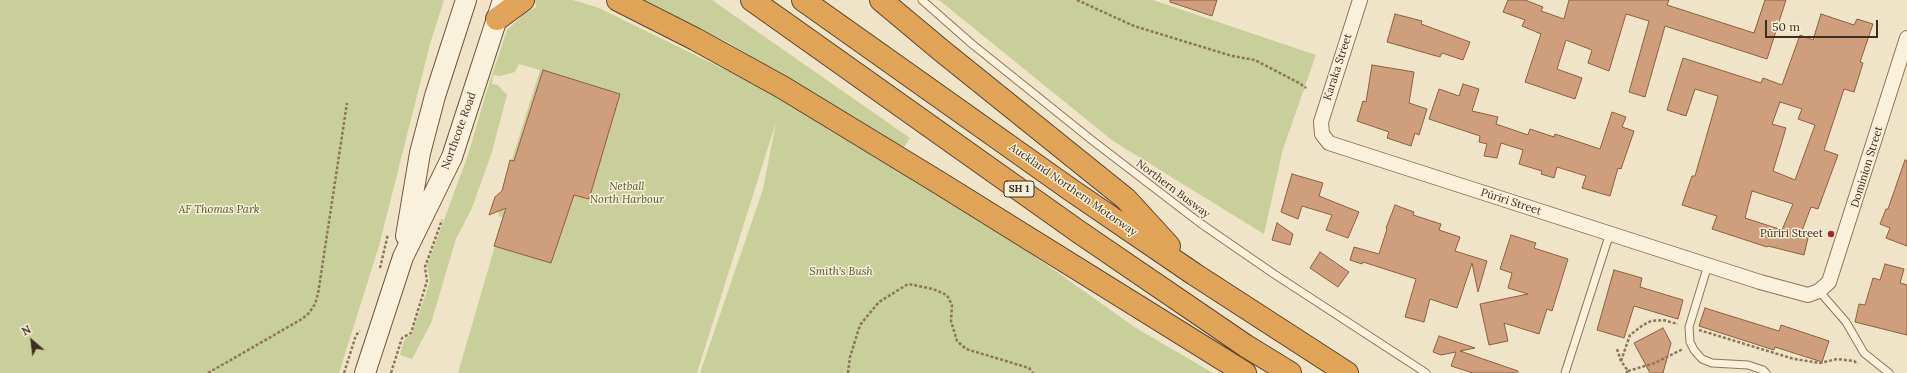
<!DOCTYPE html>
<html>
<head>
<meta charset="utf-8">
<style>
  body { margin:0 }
  #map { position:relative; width:1907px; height:373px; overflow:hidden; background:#f0e4c8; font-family:Lora,serif }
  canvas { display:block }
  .north { position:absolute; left:12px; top:321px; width:40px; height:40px; -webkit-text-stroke:3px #f7eed8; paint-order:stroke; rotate:332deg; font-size:11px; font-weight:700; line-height:16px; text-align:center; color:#3d2e20 }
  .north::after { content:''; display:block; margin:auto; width:14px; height:18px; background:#3d2e20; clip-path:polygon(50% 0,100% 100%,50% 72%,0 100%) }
  .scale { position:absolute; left:1765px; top:20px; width:113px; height:18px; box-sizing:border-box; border:2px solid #3d2e20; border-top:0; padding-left:5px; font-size:12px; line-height:14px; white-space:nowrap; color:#3d2e20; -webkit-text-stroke:3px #f7eed8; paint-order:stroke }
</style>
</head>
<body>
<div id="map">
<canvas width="1907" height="373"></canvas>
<div class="north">N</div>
<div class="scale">50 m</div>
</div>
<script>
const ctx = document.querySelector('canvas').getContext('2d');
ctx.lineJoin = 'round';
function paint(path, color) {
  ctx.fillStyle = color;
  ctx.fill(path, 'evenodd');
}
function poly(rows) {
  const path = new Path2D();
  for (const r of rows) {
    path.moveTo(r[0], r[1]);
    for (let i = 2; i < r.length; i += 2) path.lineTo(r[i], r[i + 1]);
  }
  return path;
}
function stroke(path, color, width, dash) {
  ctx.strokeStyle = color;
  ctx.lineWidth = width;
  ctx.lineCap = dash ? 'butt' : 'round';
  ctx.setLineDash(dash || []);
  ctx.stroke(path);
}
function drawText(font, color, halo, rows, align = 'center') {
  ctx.font = font + ' Lora,serif';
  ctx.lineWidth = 3;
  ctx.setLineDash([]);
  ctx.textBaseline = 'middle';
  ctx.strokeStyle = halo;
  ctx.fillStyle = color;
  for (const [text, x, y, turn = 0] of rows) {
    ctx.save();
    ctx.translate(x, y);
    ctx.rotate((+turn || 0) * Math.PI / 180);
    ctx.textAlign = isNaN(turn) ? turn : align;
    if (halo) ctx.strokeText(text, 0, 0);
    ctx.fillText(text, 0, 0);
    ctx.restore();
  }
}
const green = poly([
  [0,0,444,0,430,44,379,246,339,373,0,373],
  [535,0,573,0,599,8,789,101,940,189,1136,328,1213,373,700,373,763,189,776,122,697,373,458,373,503,218,499,216,498,211,493,213,492,206,495,197,502,191,540,70,519,64,515,72,500,76,493,75,492,84,498,85,507,95,492,152,472,208,456,239,431,323,412,359,400,355,404,340,412,334,430,281,427,266,468,155,487,90,507,30,523,15,536,7],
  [645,0,712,0,910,138,902,150,729,43],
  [939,0,1153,0,1316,55,1283,149,1264,234,1113,141]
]);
const building = poly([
  [1170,0,1217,0,1212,16,1170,2,1170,0],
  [1508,0,1525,0,1543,7,1541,11,1564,19,1569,0,1669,0,1667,5,1754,33,1765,0,1786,0,1767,59,1665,26,1645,97,1629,92,1649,21,1626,14,1609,71,1588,63,1592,50,1566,40,1557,69,1582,78,1575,99,1525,82,1541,34,1522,26,1525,20,1503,12,1508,0],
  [1395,14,1422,21,1421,24,1470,42,1463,60,1442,53,1440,57,1387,42,1395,14],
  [1821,14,1854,25,1857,19,1873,24,1860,62,1863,63,1854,92,1844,89,1824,150,1838,155,1818,209,1811,207,1800,236,1808,238,1804,255,1768,246,1767,247,1712,229,1717,216,1682,205,1692,176,1695,176,1718,96,1695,89,1686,116,1667,110,1683,58,1761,83,1763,78,1782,85,1800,35,1813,40,1821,14],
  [1780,102,1802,109,1798,119,1815,125,1795,180,1773,171,1786,128,1772,124,1780,102],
  [1752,191,1793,204,1782,230,1745,218,1752,191],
  [1372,65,1414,72,1409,103,1427,109,1419,135,1415,133,1411,146,1387,138,1389,132,1357,121,1363,101,1366,102,1372,65],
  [543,70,620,94,589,199,574,195,551,263,494,246,506,208,489,215,495,197,502,191,510,160,514,161,543,70],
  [1463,84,1479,89,1472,111,1498,117,1496,124,1528,135,1530,129,1554,137,1555,134,1600,149,1612,112,1626,117,1622,127,1634,131,1621,169,1618,168,1610,196,1582,188,1586,176,1557,167,1554,178,1541,174,1542,171,1519,164,1523,150,1501,143,1497,158,1484,156,1487,144,1479,142,1480,136,1429,119,1439,89,1459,96,1463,84],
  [1905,160,1907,161,1907,246,1886,238,1890,228,1880,224,1886,209,1888,209,1905,160],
  [1292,174,1323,183,1319,196,1359,212,1348,238,1326,230,1332,215,1302,206,1298,219,1281,212,1292,174],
  [1395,205,1414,212,1413,215,1441,224,1439,230,1460,237,1455,251,1487,261,1478,292,1472,263,1457,308,1430,299,1424,322,1405,317,1416,279,1363,262,1362,264,1350,260,1354,247,1379,254,1387,229,1386,228,1395,205],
  [1277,223,1293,234,1290,245,1272,240,1277,223],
  [1511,235,1536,243,1534,248,1568,259,1552,311,1547,309,1539,334,1504,323,1508,341,1489,345,1480,304,1528,294,1508,288,1512,273,1500,269,1511,235],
  [1320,252,1349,272,1338,287,1310,268,1320,252],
  [1885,264,1904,269,1900,283,1907,285,1907,335,1855,322,1859,304,1865,305,1873,278,1880,280,1885,264],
  [1614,270,1642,278,1640,287,1683,300,1678,319,1634,306,1624,338,1597,330,1614,270],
  [1705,308,1779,331,1781,325,1829,341,1822,362,1775,347,1774,350,1699,326,1705,308],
  [1663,328,1671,343,1663,373,1650,373,1634,343,1663,328],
  [1439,336,1475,348,1460,351,1518,371,1518,373,1473,373,1451,366,1456,352,1441,355,1433,352,1439,336]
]);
const path = poly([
  [1077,0,1134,26,1232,56,1255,60,1299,83,1306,88],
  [380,268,388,234],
  [1699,330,1794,359,1820,363,1837,359,1854,361,1858,364],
  [1617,349,1621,361,1628,371,1626,373],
  [1621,361,1630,335,1643,325,1651,321,1663,320,1678,324],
  [1628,371,1655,363,1683,349],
  [208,373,302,319,309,313,315,304,318,294,347,103],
  [344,373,356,335,360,331],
  [391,373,402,338,411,333,427,281,425,267,442,220],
  [848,373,850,357,860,325,879,302,908,284,933,289,947,295,952,305,951,321,957,341,966,349,1029,368,1033,373]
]);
const lane = poly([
  [922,0,972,44,1093,141,1200,223,1274,274,1426,373],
  [1708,265,1689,327,1690,342,1694,350,1702,359,1712,363,1748,365,1763,370,1766,373],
  [1819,291,1846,322,1864,353,1889,373],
  [1565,373,1610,233]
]);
const street = poly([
  [1360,0,1321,122,1322,134,1329,143,1760,282,1808,295,1819,291,1829,282,1907,38]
]);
const secondary = poly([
  [406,236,420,153,435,96,466,0],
  [365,373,403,257,452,157,503,0]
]);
const highway = poly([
  [618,0,695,39,782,87,938,182,1245,373],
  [752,0,1079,232,1246,346,1290,373],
  [803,0,1071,190,1194,274,1347,373],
  [881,0,942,51,1126,199,1169,246],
  [497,19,523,0]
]);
const markers = [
  [1831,234,4,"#9e2a2b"]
];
const shields = [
  [1019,189,30]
];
const shieldNames = [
  ["SH 1",1019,189]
];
const streetNames = [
  ["Karaka Street",1338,67,-72],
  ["Northcote Road",459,131,-70],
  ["Dominion Street",1867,167,-73],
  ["Northern Busway",1173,189,37],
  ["Auckland Northern Motorway",1073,190,35],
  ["Pūriri Street",1511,202,18]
];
const parkNames = [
  ["Netball",627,187],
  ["North Harbour",627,200],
  ["AF Thomas Park",219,210],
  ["Smith's Bush",841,272]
];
const poiNames = [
  ["Pūriri Street",1823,234]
];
paint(green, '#c9cf9b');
paint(building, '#cf9f7d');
stroke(building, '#8d5f41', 1);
stroke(lane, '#8d765c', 9);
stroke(street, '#8d765c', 16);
stroke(secondary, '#6f573f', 22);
stroke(highway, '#5b4430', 24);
stroke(path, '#8d765c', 2.5, [3, 2]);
stroke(lane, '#faf1dc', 7);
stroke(street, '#faf1dc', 14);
stroke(secondary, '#faf1dc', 20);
stroke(highway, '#e0a458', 22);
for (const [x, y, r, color] of markers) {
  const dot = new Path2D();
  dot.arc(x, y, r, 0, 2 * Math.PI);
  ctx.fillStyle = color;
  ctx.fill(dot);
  stroke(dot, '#f7eed8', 1.5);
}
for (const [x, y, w] of shields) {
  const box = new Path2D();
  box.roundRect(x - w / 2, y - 8, w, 16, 3);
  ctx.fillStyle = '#f7eed8';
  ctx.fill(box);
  stroke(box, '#3d2e20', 1);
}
drawText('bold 10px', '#3d2e20', null, shieldNames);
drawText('11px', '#3d2e20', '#f7eed8', streetNames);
drawText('italic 11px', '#4d5a26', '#f7eed8', parkNames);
drawText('11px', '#3d2e20', '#f7eed8', poiNames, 'right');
</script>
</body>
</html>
